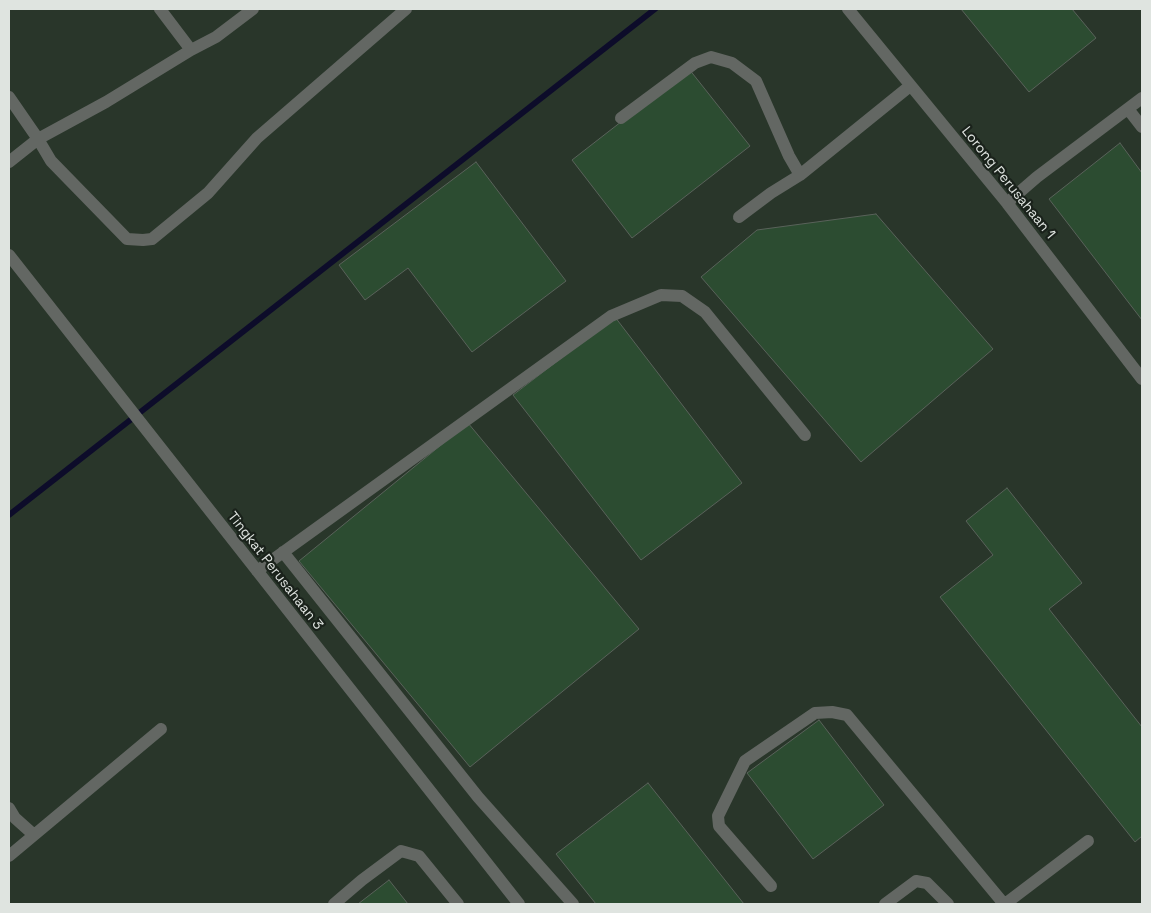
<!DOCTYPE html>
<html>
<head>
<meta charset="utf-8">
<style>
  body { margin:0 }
  #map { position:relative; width:1151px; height:913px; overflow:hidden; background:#242c25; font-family:"Space Grotesk",sans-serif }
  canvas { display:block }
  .frame { position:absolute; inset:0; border:10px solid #dfe4e0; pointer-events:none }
</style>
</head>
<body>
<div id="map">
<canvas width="1151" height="913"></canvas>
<div class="frame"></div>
</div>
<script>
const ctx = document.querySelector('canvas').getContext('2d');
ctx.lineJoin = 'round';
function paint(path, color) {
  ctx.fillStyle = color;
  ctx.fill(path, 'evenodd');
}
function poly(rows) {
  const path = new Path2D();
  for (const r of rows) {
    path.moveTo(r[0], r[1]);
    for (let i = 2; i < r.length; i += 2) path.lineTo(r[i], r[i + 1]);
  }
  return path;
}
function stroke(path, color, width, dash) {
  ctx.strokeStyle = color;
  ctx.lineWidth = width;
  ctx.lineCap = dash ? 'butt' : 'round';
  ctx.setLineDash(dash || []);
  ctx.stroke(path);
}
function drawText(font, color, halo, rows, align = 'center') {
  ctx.font = font + ' "Space Grotesk",sans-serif';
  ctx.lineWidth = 4.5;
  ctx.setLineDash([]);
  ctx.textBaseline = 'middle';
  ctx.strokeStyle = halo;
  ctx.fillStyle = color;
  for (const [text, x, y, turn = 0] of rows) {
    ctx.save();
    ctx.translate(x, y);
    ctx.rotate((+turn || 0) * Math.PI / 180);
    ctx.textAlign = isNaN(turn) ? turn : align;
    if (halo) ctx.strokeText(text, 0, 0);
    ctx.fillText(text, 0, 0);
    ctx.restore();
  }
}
const built = poly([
  [9,9,1142,9,1142,904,9,904]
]);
const stream = poly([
  [9,515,655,9]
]);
const building = poly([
  [961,9,1072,9,1096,38,1029,92,961,9],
  [689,69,750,146,632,238,572,160,689,69],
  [1120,143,1142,173,1142,320,1049,199,1120,143],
  [476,162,566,281,472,352,408,268,365,300,339,265,476,162],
  [876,214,993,349,861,462,701,277,757,230,876,214],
  [615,317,742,483,641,560,513,395,615,317],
  [468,423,639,629,470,767,299,561,468,423],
  [1007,488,1082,583,1049,609,1142,727,1142,836,1135,842,940,597,993,555,966,521,1007,488],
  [819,720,884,805,813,859,747,773,819,720],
  [648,783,744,904,596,904,556,854,648,783],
  [389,880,408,904,358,904,389,880]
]);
const minor = poly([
  [160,9,191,50,216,37,253,9],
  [848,9,1007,203,1142,379],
  [9,97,38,139,106,102,191,50],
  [1128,109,1142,127],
  [621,118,695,63,711,57,732,63,756,81,789,156,800,175,910,86],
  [9,162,38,139,51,161,127,239,143,240,152,239,208,193,257,138,406,9],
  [1007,203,1037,177,1142,98],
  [739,217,771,193,800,175],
  [9,255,519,904],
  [283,552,478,797,573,904],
  [257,571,611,316,661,295,682,296,705,312,805,435],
  [9,808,15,818,34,835],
  [9,856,161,729],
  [771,886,719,826,718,816,745,761,815,713,832,712,847,715,1004,904],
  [334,904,362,880,401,851,419,856,458,904],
  [885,904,916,881,927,883,948,904],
  [1005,904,1088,841]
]);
const streetNames = [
  ["Lorong Perusahaan 1",1008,183,51],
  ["Tingkat Perusahaan 3",275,571,52]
];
paint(built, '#29362a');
stroke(stream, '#0d0c2a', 6);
paint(building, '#2c4c31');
stroke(building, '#59625a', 1);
stroke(minor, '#636763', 12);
drawText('14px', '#dfe4e0', '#1a221b', streetNames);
</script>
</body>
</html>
